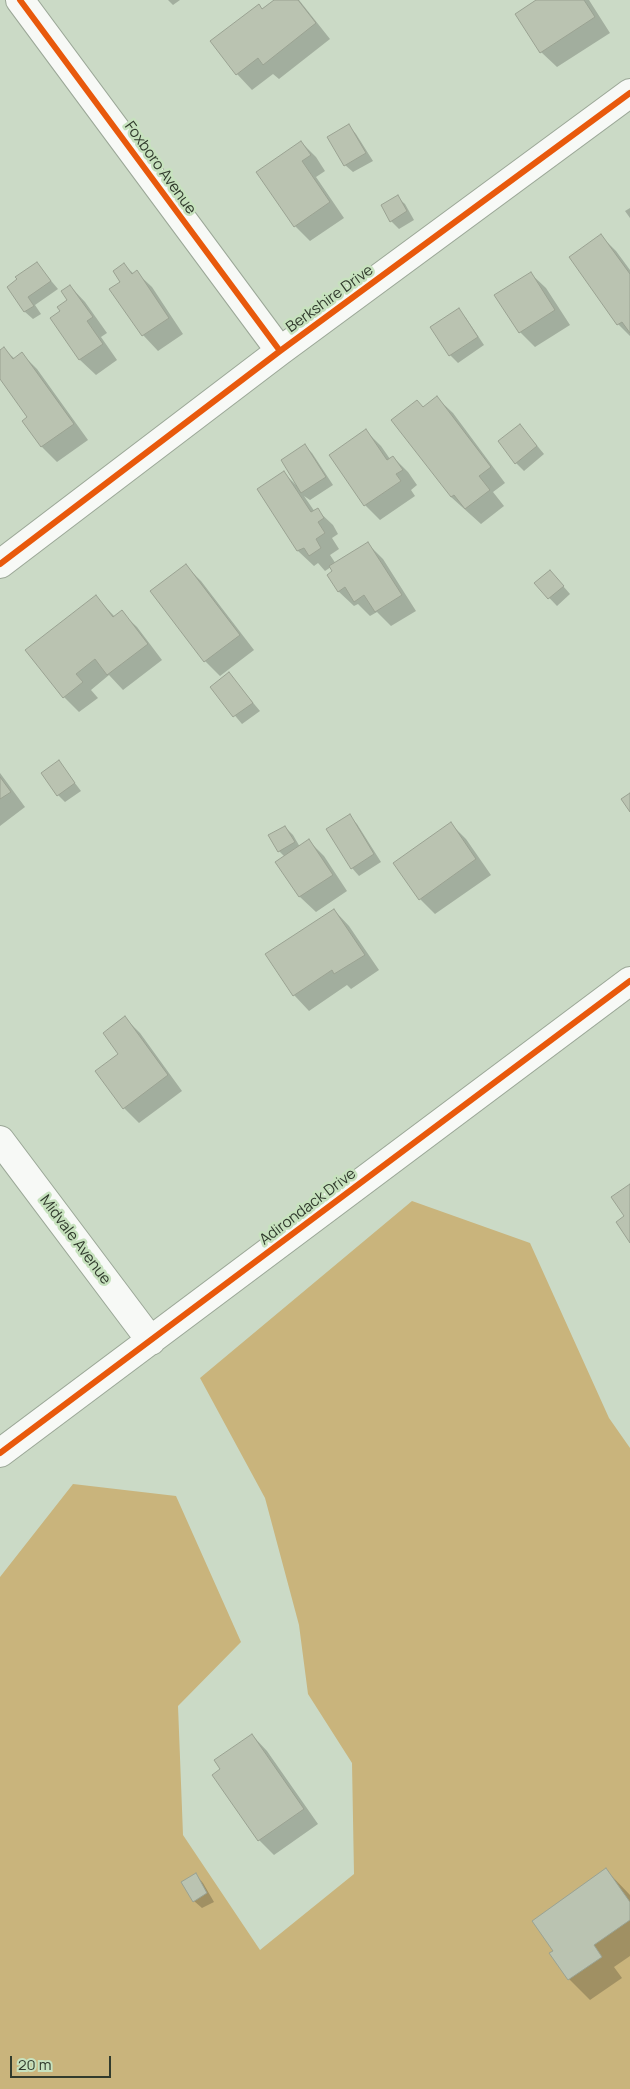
<!DOCTYPE html>
<html>
<head>
<meta charset="utf-8">
<style>
  body { margin:0 }
  #map { position:relative; width:630px; height:2089px; overflow:hidden; background:#cbdac6; font-family:Manrope,sans-serif }
  canvas { display:block }
  .scale { position:absolute; left:10px; top:2056px; width:101px; height:22px; box-sizing:border-box; border:2px solid #313b2d; border-top:0; padding-left:6px; font-size:15px; line-height:18px; white-space:nowrap; color:#313b2d; -webkit-text-stroke:4px #c7e2be; paint-order:stroke }
</style>
</head>
<body>
<div id="map">
<canvas width="630" height="2089"></canvas>
<div class="scale">20 m</div>
</div>
<script>
const ctx = document.querySelector('canvas').getContext('2d');
ctx.lineJoin = 'round';
function paint(path, color) {
  ctx.fillStyle = color;
  ctx.fill(path, 'evenodd');
}
function poly(rows) {
  const path = new Path2D();
  for (const r of rows) {
    path.moveTo(r[0], r[1]);
    for (let i = 2; i < r.length; i += 2) path.lineTo(r[i], r[i + 1]);
  }
  return path;
}
function stroke(path, color, width, dash) {
  ctx.strokeStyle = color;
  ctx.lineWidth = width;
  ctx.lineCap = dash ? 'butt' : 'round';
  ctx.setLineDash(dash || []);
  ctx.stroke(path);
}
function drawText(font, color, halo, rows, align = 'center') {
  ctx.font = font + ' Manrope,sans-serif';
  ctx.lineWidth = 5;
  ctx.setLineDash([]);
  ctx.textBaseline = 'middle';
  ctx.strokeStyle = halo;
  ctx.fillStyle = color;
  for (const [text, x, y, turn = 0] of rows) {
    ctx.save();
    ctx.translate(x, y);
    ctx.rotate((+turn || 0) * Math.PI / 180);
    ctx.textAlign = isNaN(turn) ? turn : align;
    if (halo) ctx.strokeText(text, 0, 0);
    ctx.fillText(text, 0, 0);
    ctx.restore();
  }
}
const forest = poly([
  [412,1201,530,1243,609,1418,630,1448,630,2089,0,2089,0,1577,73,1484,176,1496,241,1642,178,1706,183,1835,260,1950,354,1874,352,1763,308,1694,299,1625,265,1498,200,1378]
]);
const shadow = poly([
  [168,0,180,0,173,5],
  [276,0,299,0,330,39,279,79,273,74,252,90,237,74,212,41],
  [538,0,589,0,610,33,557,67,541,52],
  [349,126,356,134,373,161,353,172,345,165],
  [301,142,316,157,325,171,316,177,344,218,310,241,295,226],
  [397,197,405,204,414,220,399,229,391,221],
  [630,208,630,218,625,211],
  [601,236,616,251,630,270,630,336,618,324,571,257],
  [37,264,58,289,35,305,41,314,33,319,25,312,8,287],
  [124,265,134,274,136,272,152,287,183,334,158,351,143,335,122,282],
  [530,273,546,288,570,325,535,347,520,332],
  [70,286,85,302,107,333,101,337,117,360,96,375,80,360,52,319,62,312,68,300],
  [458,310,466,318,484,345,458,363,450,355],
  [4,349,15,359,22,354,37,369,88,440,57,462,42,447,24,421,29,417,0,377,0,352],
  [437,398,453,413,505,483,493,492,504,506,481,524,451,497,423,408],
  [520,425,544,454,524,471,516,463],
  [366,431,381,446,390,459,393,457,408,472,417,485,411,490,415,496,380,520,365,505],
  [305,446,312,453,333,485,310,500,304,496,315,512,317,510,333,525,338,534,332,538,339,549,330,555,336,564,368,544,383,559,416,611,391,626,377,612,370,616,358,604,354,606,338,591,331,567,325,571,318,563,314,566,298,551,259,489,284,473,297,486],
  [186,566,201,581,254,650,220,676,205,661],
  [557,579,570,594,557,606,536,584],
  [96,597,115,617,121,612,137,627,162,660,123,690,109,675,91,690,98,698,79,712,64,697],
  [229,674,260,711,242,724,211,687],
  [59,762,81,791,65,802,58,795],
  [0,773,25,807,0,826],
  [349,816,357,824,381,862,359,876,352,868],
  [451,824,466,839,491,875,435,914,420,899],
  [285,827,293,835,300,847,309,841,324,856,347,891,316,912,300,897,277,862,285,857,279,851],
  [334,910,349,926,379,970,351,989,347,985,309,1011,294,995,267,955],
  [125,1018,140,1033,182,1091,139,1123,124,1108,120,1054],
  [252,1735,267,1751,318,1824,274,1855,259,1840,222,1769],
  [606,1870,630,1895,630,1956,614,1967,622,1978,590,2000,569,1979,554,1951],
  [196,1875,203,1883,214,1902,202,1908,194,1901]
]);
const building = poly([
  [274,0,298,0,316,23,263,65,258,58,236,75,210,41,259,4,262,9,274,0],
  [536,0,584,0,595,17,540,53,515,14,536,0],
  [349,124,366,153,344,166,327,137,349,124],
  [301,141,311,155,302,161,330,202,294,227,256,172,301,141],
  [398,195,407,211,390,222,381,205,398,195],
  [601,234,630,274,630,333,622,322,617,325,569,257,601,234],
  [37,262,51,281,28,297,34,306,24,312,7,287,17,279,15,277,37,262],
  [124,263,132,274,137,270,169,318,142,336,109,289,120,282,113,271,124,263],
  [531,272,555,310,519,333,494,295,531,272],
  [70,285,93,317,87,321,103,344,79,360,50,318,60,311,57,307,67,300,61,291,70,285],
  [459,308,478,337,449,356,430,327,459,308],
  [4,347,13,359,22,352,74,424,41,447,22,421,27,417,0,379,0,350,4,347],
  [437,396,491,467,479,476,490,490,465,509,454,495,451,497,391,420,417,400,423,407,437,396],
  [520,424,537,446,515,464,498,441,520,424],
  [366,429,387,460,393,456,403,470,396,474,401,481,364,506,329,455,366,429],
  [305,444,326,477,301,493,281,460,305,444],
  [284,471,311,512,318,508,324,518,318,522,325,533,316,539,321,548,309,556,304,548,297,551,257,489,284,471],
  [368,542,402,595,375,612,364,595,354,602,345,587,338,592,327,575,332,571,329,566,368,542],
  [186,564,240,635,204,662,150,591,186,564],
  [550,570,564,586,548,599,534,583,550,570],
  [96,595,113,617,122,610,148,644,107,675,95,659,76,674,83,682,63,698,25,650,96,595],
  [229,672,253,703,233,717,210,687,229,672],
  [59,760,75,783,57,796,41,773,59,760],
  [0,777,11,792,0,799,0,777],
  [630,793,630,812,621,799,630,793],
  [350,814,374,854,351,869,326,829,350,814],
  [451,822,476,859,419,900,393,863,451,822],
  [285,826,295,842,278,852,268,835,285,826],
  [309,839,333,875,299,897,275,862,309,839],
  [334,909,365,955,334,974,332,970,293,996,265,954,334,909],
  [125,1016,168,1075,123,1109,95,1071,118,1054,103,1033,125,1016],
  [630,1184,630,1243,616,1222,624,1216,611,1197,630,1184],
  [252,1734,304,1809,258,1841,212,1775,220,1769,214,1760,252,1734],
  [606,1868,630,1902,630,1920,594,1945,602,1957,568,1980,549,1953,553,1951,532,1921,606,1868],
  [196,1873,207,1893,193,1902,181,1882,196,1873]
]);
const minor = poly([
  [20,0,280,351],
  [0,564,280,351,630,93],
  [0,1140,151,1341],
  [0,1453,630,981]
]);
const cycleway = poly([
  [20,0,280,351],
  [0,564,280,351,630,93],
  [0,1453,630,981]
]);
const streetNames = [
  ["Foxboro Avenue",160,168,54],
  ["Berkshire Drive",330,299,-36],
  ["Adirondack Drive",308,1207,-37],
  ["Midvale Avenue",75,1240,53]
];
paint(forest, '#c9b47c');
paint(shadow, '#0003');
paint(building, '#bac3b1');
stroke(building, '#9aa292', 1);
stroke(minor, '#9ba797', 30);
stroke(minor, '#f7f9f6', 28);
stroke(cycleway, '#e8590c', 6);
drawText('15px', '#313b2d', '#c7e2be', streetNames);
</script>
</body>
</html>
